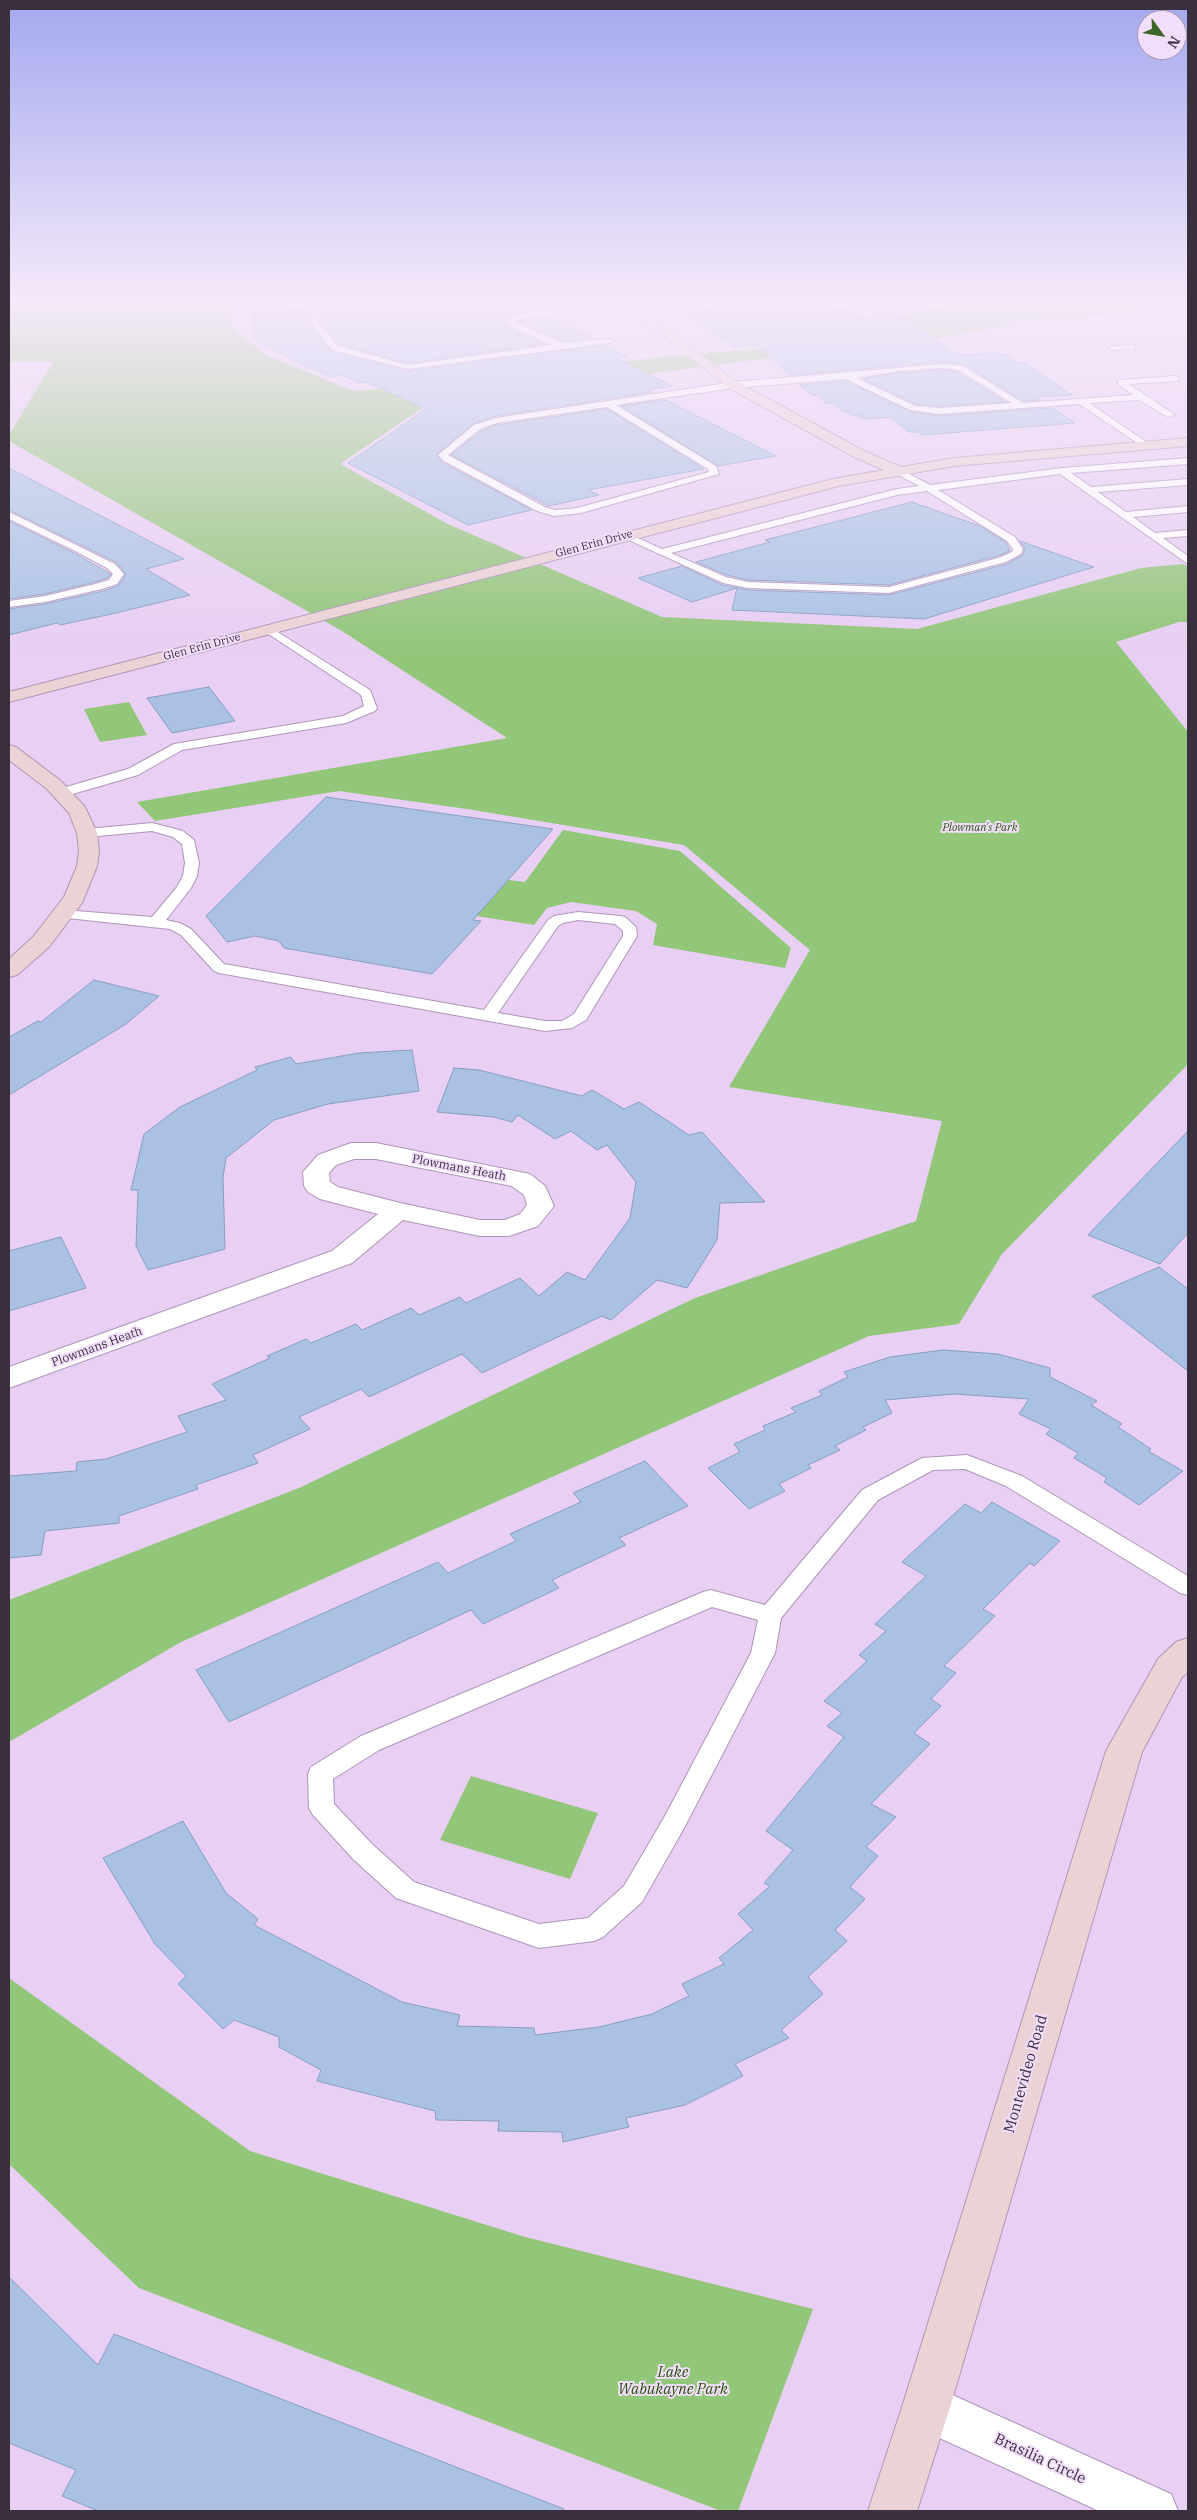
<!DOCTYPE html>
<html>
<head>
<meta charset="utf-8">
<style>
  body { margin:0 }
  #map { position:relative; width:1197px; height:2520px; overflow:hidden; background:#e8cff3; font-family:"IBM Plex Serif",serif }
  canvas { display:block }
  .frame { position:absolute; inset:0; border:10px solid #392f3d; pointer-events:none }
  .north { position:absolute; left:1137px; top:10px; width:50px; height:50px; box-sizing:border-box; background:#f2defb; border:1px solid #a898af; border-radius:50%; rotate:122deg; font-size:14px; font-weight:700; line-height:20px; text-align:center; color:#392f3d }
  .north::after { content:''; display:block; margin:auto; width:18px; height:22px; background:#3c6724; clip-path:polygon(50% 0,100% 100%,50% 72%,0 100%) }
</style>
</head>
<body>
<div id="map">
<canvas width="1197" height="2520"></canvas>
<div class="frame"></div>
<div class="north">N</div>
</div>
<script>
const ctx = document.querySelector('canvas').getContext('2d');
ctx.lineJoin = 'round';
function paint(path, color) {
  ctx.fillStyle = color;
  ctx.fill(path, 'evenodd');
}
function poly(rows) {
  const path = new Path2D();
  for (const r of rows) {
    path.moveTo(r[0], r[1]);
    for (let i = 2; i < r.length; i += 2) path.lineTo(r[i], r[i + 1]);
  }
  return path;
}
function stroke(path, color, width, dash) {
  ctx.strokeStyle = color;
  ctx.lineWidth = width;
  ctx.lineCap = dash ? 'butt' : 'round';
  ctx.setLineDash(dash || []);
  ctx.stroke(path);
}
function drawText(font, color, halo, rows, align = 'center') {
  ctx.font = font + ' "IBM Plex Serif",serif';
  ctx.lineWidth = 4;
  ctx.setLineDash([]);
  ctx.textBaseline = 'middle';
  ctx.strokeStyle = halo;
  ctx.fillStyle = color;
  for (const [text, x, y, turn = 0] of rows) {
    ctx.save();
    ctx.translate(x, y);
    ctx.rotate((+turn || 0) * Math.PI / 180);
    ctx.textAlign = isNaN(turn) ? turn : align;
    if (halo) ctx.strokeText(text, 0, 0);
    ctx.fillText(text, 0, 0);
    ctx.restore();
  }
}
const green = poly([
  [42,300,230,300,231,326,266,355,353,391,480,382,660,357,827,343,926,308,1055,300,1125,300,1148,313,1024,320,1006,324,1007,326,944,337,698,367,425,406,340,464,448,524,662,617,917,629,1141,568,1183,564,1188,567,1188,622,1179,622,1116,642,1188,732,1188,1064,1002,1254,959,1324,869,1336,181,1642,9,1742,9,1600,299,1488,695,1298,916,1221,942,1121,729,1087,810,950,684,845,467,809,339,791,155,821,137,802,507,738,342,631,9,441,9,435,53,362,9,362,9,307],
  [129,702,147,735,100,742,84,709],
  [563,830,680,851,791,948,785,968,653,945,657,924,636,911,571,902,547,908,534,925,451,912,478,876,525,882],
  [471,1776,598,1813,570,1879,440,1840],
  [9,1978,250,2151,525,2237,813,2309,738,2511,721,2511,139,2288,9,2164]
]);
const building = poly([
  [251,300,283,300,284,309,311,306,310,324,331,351,408,371,606,345,627,356,616,358,672,386,646,390,652,392,496,416,473,424,437,454,437,456,443,463,532,510,468,525,348,463,426,409,367,382,359,383,343,375,332,377,301,364,253,338,251,300],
  [356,300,545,300,546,307,525,310,504,318,510,329,545,344,408,363,339,344,321,322,322,304,356,300],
  [739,300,817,300,819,304,867,318,876,312,841,300,925,300,925,302,886,317,902,317,959,355,996,353,1007,355,1018,363,1023,362,1072,395,1037,397,1040,400,1023,401,964,364,943,362,790,375,757,345,734,347,688,315,739,300],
  [546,315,547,319,555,318,593,338,562,341,518,321,546,315],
  [943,370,957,372,1006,402,939,406,916,404,863,379,899,373,943,370],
  [846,381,910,412,939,416,1052,408,1075,423,922,435,918,432,909,432,891,417,864,419,861,416,852,416,847,412,843,412,833,403,827,404,818,395,812,395,800,385,846,381],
  [666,400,776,456,718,466,621,406,666,400],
  [607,409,704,469,588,490,599,495,549,506,451,455,481,431,497,425,607,409],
  [9,468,184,559,146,569,190,595,112,614,60,625,57,623,9,635,9,609,45,604,103,591,118,586,126,574,116,562,9,510,9,468],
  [912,502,980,526,1006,542,1010,551,997,556,889,585,748,580,727,575,696,562,770,542,765,540,912,502],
  [9,521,72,552,111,574,108,578,95,582,45,594,9,599,9,521],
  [1020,541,1094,567,924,619,732,610,737,588,692,602,638,578,682,566,722,585,748,590,889,595,1007,564,1023,555,1025,548,1020,541],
  [209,687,235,721,172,733,147,698,209,687],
  [326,797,553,829,473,920,481,921,432,974,284,948,279,941,255,936,227,942,206,916,326,797],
  [94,980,159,996,126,1024,9,1095,9,1037,38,1021,41,1022,94,980],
  [412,1050,419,1091,328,1104,274,1120,226,1158,223,1177,225,1249,148,1270,136,1246,138,1190,131,1190,144,1134,180,1107,257,1070,255,1067,291,1057,296,1064,359,1053,412,1050],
  [454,1068,479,1070,582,1096,592,1090,624,1109,639,1102,689,1135,702,1132,765,1202,720,1203,717,1240,687,1288,657,1280,611,1320,602,1316,482,1373,462,1354,369,1397,361,1389,299,1417,310,1429,253,1455,258,1463,196,1485,198,1489,119,1516,119,1523,45,1531,41,1555,9,1558,9,1476,76,1471,77,1462,106,1459,187,1432,178,1416,226,1400,212,1384,270,1358,267,1356,306,1339,311,1343,356,1324,362,1330,411,1308,419,1315,460,1297,466,1303,520,1278,539,1296,567,1272,585,1280,630,1218,636,1182,607,1145,597,1150,571,1131,555,1139,518,1115,512,1122,494,1117,437,1112,454,1068],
  [1188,1131,1188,1233,1160,1264,1088,1235,1188,1131],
  [61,1237,86,1288,9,1311,9,1251,61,1237],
  [1159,1267,1188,1289,1188,1371,1092,1296,1159,1267],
  [943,1350,998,1354,1050,1368,1050,1377,1097,1401,1091,1405,1122,1424,1118,1427,1151,1449,1148,1451,1183,1471,1139,1505,1104,1482,1107,1478,1074,1458,1078,1453,1046,1434,1051,1429,1019,1414,1029,1399,954,1394,885,1400,892,1413,863,1427,866,1430,835,1446,840,1450,808,1465,811,1468,779,1484,785,1491,749,1509,708,1468,740,1452,734,1444,765,1430,763,1426,796,1412,791,1408,822,1395,819,1391,848,1377,844,1372,890,1357,943,1350],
  [645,1461,688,1506,619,1538,626,1545,552,1580,559,1588,483,1624,471,1610,229,1722,196,1670,438,1562,448,1573,516,1541,510,1534,581,1502,573,1493,645,1461],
  [992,1502,1060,1541,1034,1566,1030,1563,983,1609,995,1616,944,1666,956,1673,931,1699,941,1706,914,1733,930,1744,871,1804,896,1817,866,1847,878,1856,850,1887,865,1899,835,1930,847,1941,808,1977,823,1994,781,2030,789,2038,735,2064,743,2076,685,2105,626,2118,629,2127,563,2142,562,2132,498,2131,499,2121,436,2120,435,2111,317,2081,321,2070,279,2047,279,2037,234,2020,223,2029,178,1984,186,1976,155,1944,103,1858,183,1821,226,1893,258,1919,254,1925,402,2002,460,2015,457,2026,534,2028,535,2035,599,2027,652,2014,689,1996,682,1984,724,1964,719,1958,753,1930,738,1914,770,1886,764,1883,793,1850,766,1831,844,1737,827,1726,842,1713,824,1701,867,1661,859,1655,886,1631,875,1624,926,1576,902,1562,965,1504,981,1513,992,1502],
  [9,2277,98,2365,114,2334,564,2509,564,2511,98,2511,62,2496,76,2470,9,2443,9,2277]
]);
const lane = poly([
  [313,300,321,300,319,323,338,346,408,365,552,345,511,327,506,319,526,312,595,300,606,301,515,320,517,323,562,343,610,339,614,341,610,343,408,369,332,350,311,323,313,300],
  [1132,345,1135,345,1135,349,1112,350,1108,348,1112,346,1132,345],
  [943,364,963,366,1023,403,1133,395,1118,384,1118,380,1175,376,1178,377,1178,381,1129,384,1175,415,1168,417,1139,400,1089,403,1148,443,1150,445,1145,448,1079,404,939,414,910,410,846,379,733,388,616,405,716,466,719,474,581,513,554,516,537,511,444,461,438,455,474,425,496,418,733,382,943,364],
  [943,368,958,370,1012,403,939,408,915,406,857,378,899,371,943,368],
  [607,407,708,469,709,472,577,508,555,510,545,507,448,455,480,429,497,423,607,407],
  [1188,458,1188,464,1071,473,1091,487,1188,479,1188,485,1098,492,1126,512,1188,506,1188,512,1133,517,1155,533,1188,530,1188,536,1163,538,1188,556,1188,564,1060,474,938,490,1015,537,1023,549,1021,554,1006,562,889,593,748,588,723,583,620,536,629,534,662,549,897,489,919,486,893,472,891,470,896,467,930,485,1062,468,1188,458],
  [927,491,1007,541,1013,549,1012,552,998,558,889,587,748,582,726,577,671,553,897,495,927,491],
  [9,512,115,564,124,574,117,584,102,589,45,602,9,607,9,601,45,596,95,584,109,580,113,574,107,568,73,550,9,519,9,512],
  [268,626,370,690,377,708,375,711,346,723,182,750,138,775,66,796,56,796,54,793,56,790,128,769,174,744,343,716,364,706,361,695,264,631,264,627,268,626],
  [152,823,183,831,194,840,199,863,197,876,191,888,166,920,180,923,191,929,224,964,484,1010,548,920,554,916,578,912,620,916,625,917,636,927,637,936,586,1020,572,1028,545,1031,219,973,214,971,181,935,170,929,58,917,56,914,58,911,63,910,152,917,177,887,183,876,185,863,182,844,173,837,152,831,87,837,80,833,87,829,152,823],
  [578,920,615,924,623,931,623,936,574,1014,562,1021,545,1021,498,1013,558,926,563,923,578,920],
  [967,1455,1022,1476,1188,1576,1188,1595,1180,1593,1006,1486,965,1469,933,1470,878,1500,781,1618,775,1653,683,1830,642,1902,603,1937,594,1941,539,1948,396,1898,354,1860,313,1815,309,1808,308,1774,311,1767,361,1736,703,1592,711,1590,765,1605,862,1490,922,1458,967,1455],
  [712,1607,758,1620,751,1653,665,1816,624,1886,588,1918,539,1924,414,1882,372,1844,334,1804,333,1779,379,1750,712,1607]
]);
const street = poly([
  [819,300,835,300,874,313,868,316,820,302,819,300],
  [351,1143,376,1143,530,1174,545,1186,554,1206,538,1226,509,1236,480,1236,403,1220,352,1263,9,1388,9,1367,332,1251,378,1214,320,1199,308,1192,304,1186,303,1172,318,1155,351,1143],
  [354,1159,376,1159,512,1186,524,1195,527,1205,520,1214,505,1220,480,1220,400,1203,338,1187,330,1182,329,1173,336,1165,354,1159],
  [926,2383,1171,2494,1178,2511,1099,2511,909,2424,902,2407,909,2390,926,2383]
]);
const secondary = poly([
  [592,300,607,300,639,312,661,324,737,382,866,452,901,467,954,458,1188,438,1188,446,954,466,839,486,9,702,9,692,833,479,884,470,856,458,729,388,653,328,592,300],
  [1141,300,1154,300,1188,318,1188,325,1141,300],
  [9,745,16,747,61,781,85,807,97,833,99,851,97,866,82,903,49,947,17,975,9,977,9,959,33,937,64,897,77,866,79,851,77,833,69,813,47,789,9,760,9,745],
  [1188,1638,1188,1672,1182,1677,1142,1752,950,2407,917,2511,868,2511,902,2407,1106,1751,1158,1659,1176,1642,1188,1638]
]);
const farStreetnames = [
  ["Glen Erin Drive",594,544,-15],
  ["Glen Erin Drive",202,647,-15]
];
const farParknames = [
  ["Plowman's Park",980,828]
];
const streetNames = [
  ["Plowmans Heath",459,1168,11],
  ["Plowmans Heath",97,1347,-20]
];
const nearStreetnames = [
  ["Montevideo Road",1026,2074,-74],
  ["Brasilia Circle",1040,2459,25]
];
const nearParknames = [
  ["Lake",673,2373],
  ["Wabukayne Park",673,2390]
];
paint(green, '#92c679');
paint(building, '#a9c2e4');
stroke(building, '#869ebf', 1);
stroke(lane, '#ad96b7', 2);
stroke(street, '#ad96b7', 2);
stroke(secondary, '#ad96b7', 2);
paint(lane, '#fff');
paint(street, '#fff');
paint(secondary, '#ebd2d4');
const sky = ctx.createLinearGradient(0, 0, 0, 653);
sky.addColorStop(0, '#a4a9ef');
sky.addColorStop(0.46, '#f5e9fa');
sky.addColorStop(1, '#f5e9fa00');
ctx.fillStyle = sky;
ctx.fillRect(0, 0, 1197, 653);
drawText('11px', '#392f3d', '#f2defb', farStreetnames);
drawText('italic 11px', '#2a540e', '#f2defb', farParknames);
drawText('12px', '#392f3d', '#f2defb', streetNames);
drawText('15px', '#392f3d', '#f2defb', nearStreetnames);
drawText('italic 15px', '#2a540e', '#f2defb', nearParknames);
</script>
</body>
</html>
